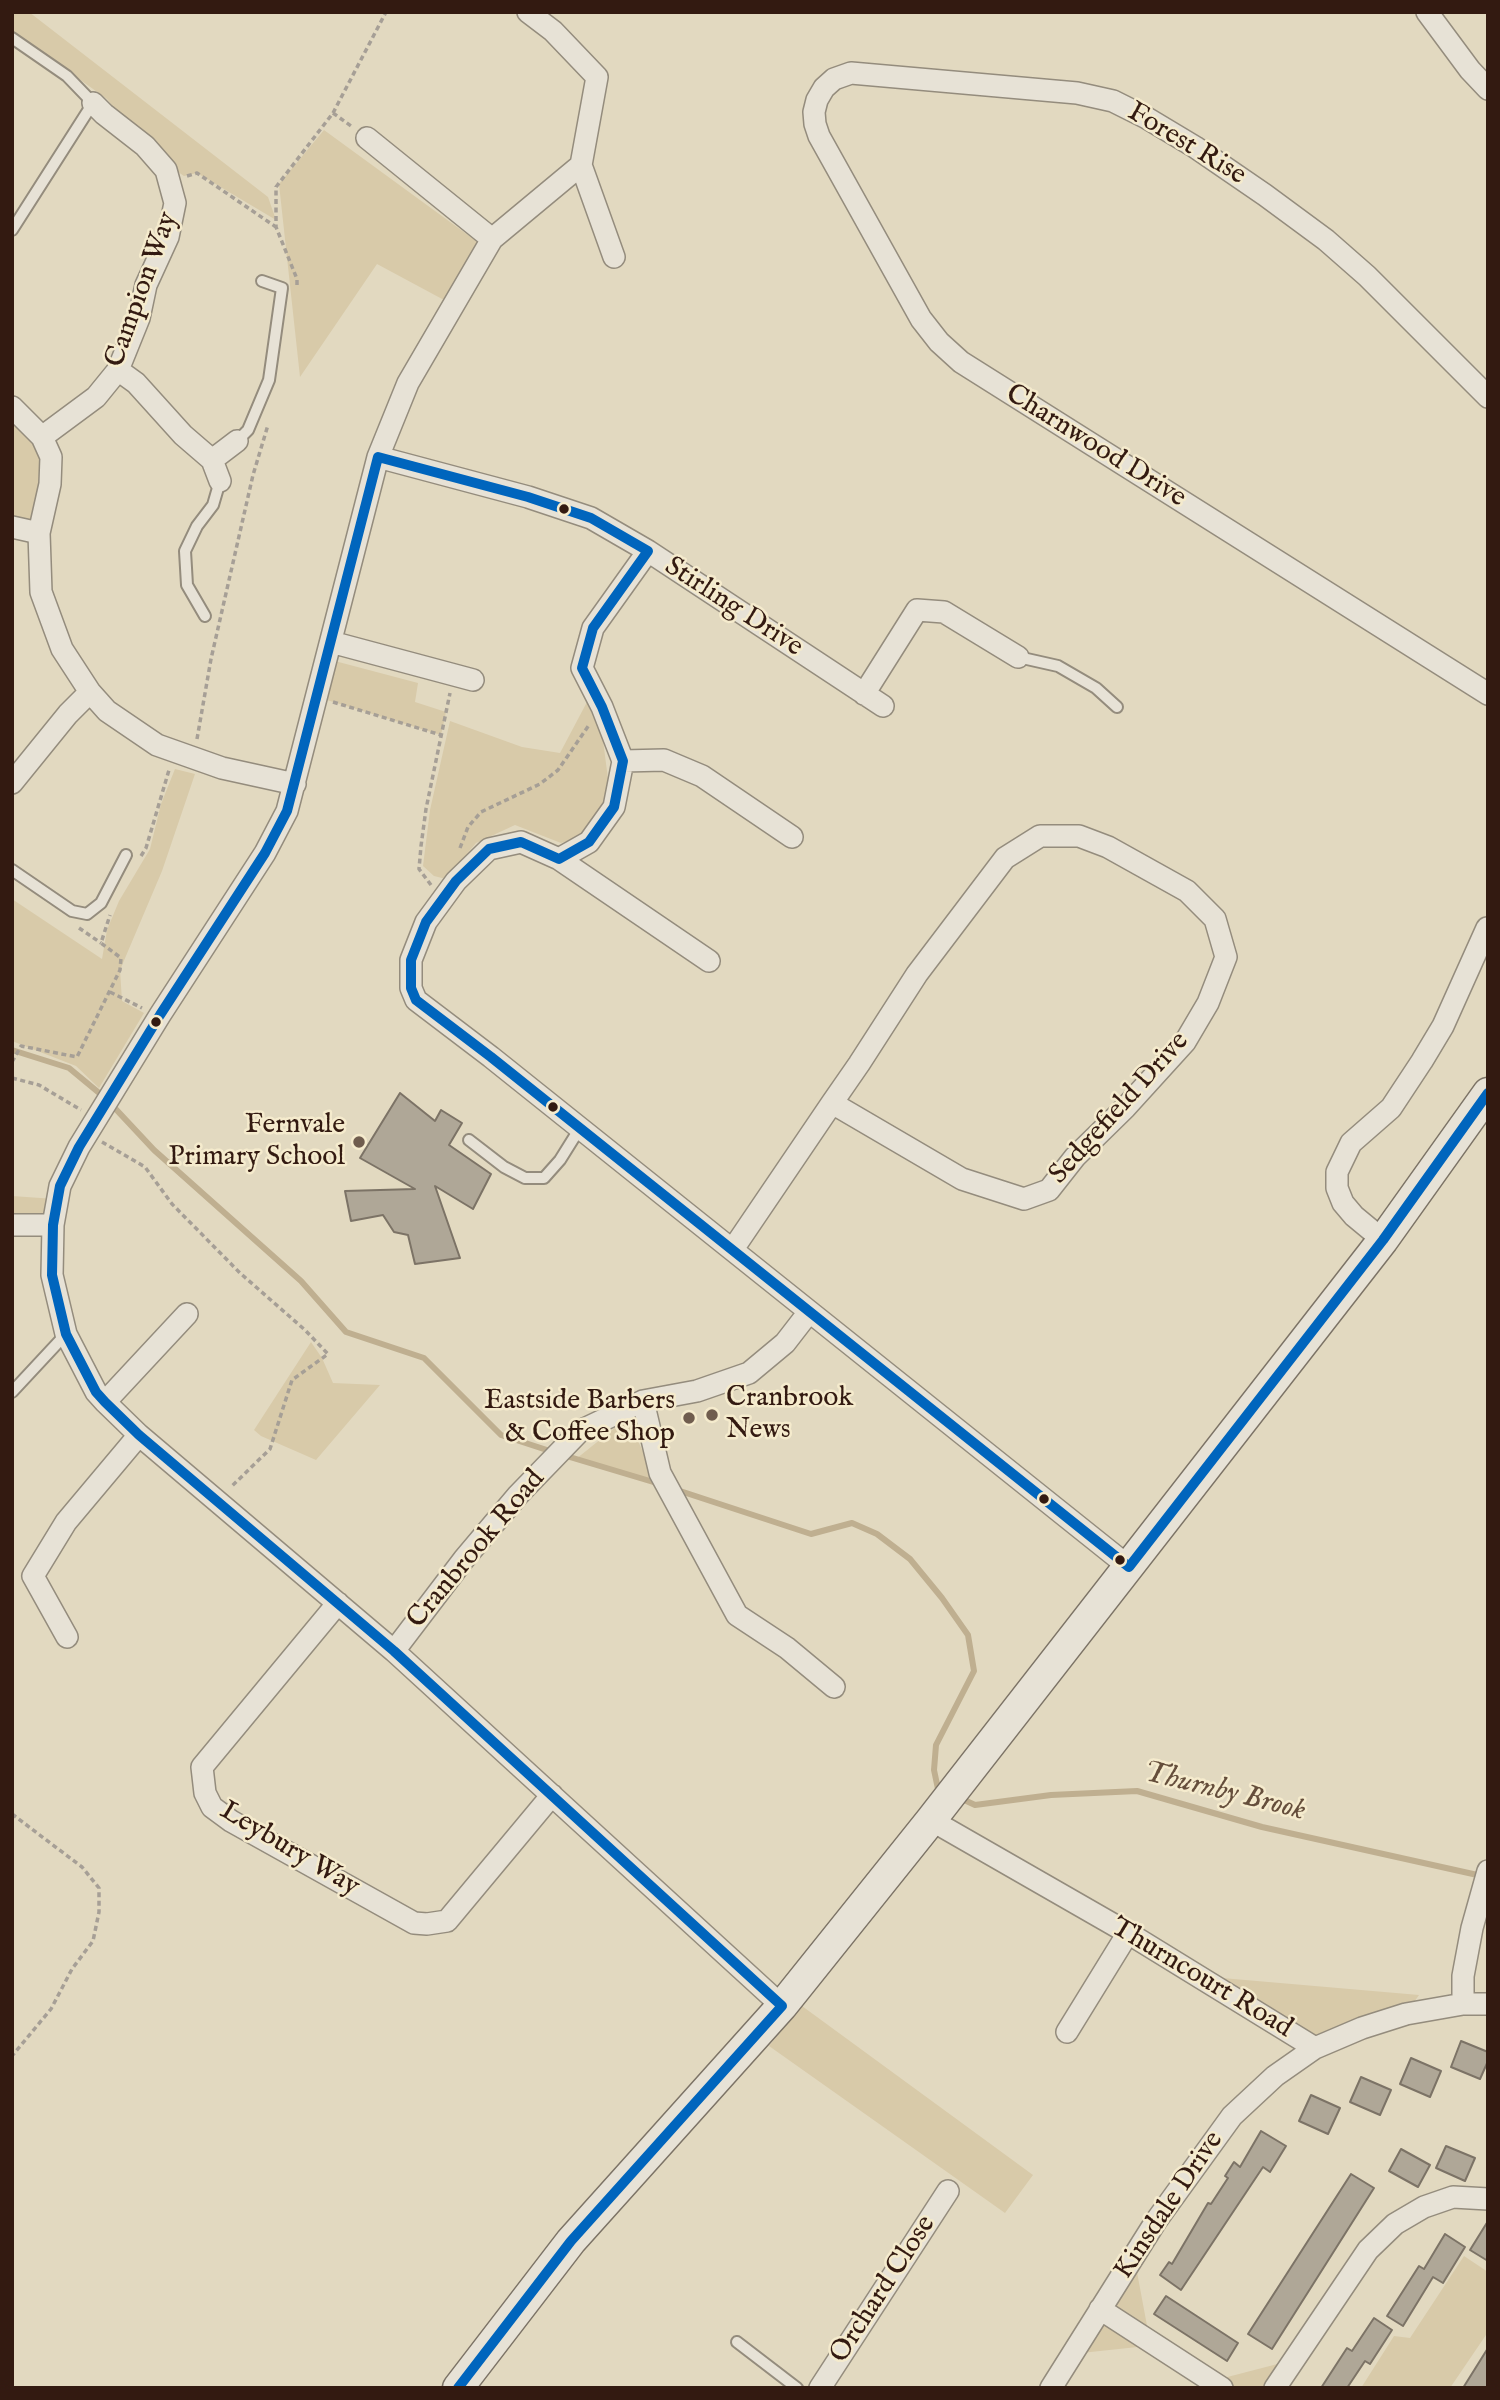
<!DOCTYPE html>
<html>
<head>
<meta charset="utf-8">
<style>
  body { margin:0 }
  #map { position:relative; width:1500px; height:2400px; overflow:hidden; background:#e2d9c0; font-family:"IM FELL English",serif }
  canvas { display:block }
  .frame { position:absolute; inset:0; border:14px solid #331a11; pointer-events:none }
</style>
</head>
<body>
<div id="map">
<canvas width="1500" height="2400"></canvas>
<div class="frame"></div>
</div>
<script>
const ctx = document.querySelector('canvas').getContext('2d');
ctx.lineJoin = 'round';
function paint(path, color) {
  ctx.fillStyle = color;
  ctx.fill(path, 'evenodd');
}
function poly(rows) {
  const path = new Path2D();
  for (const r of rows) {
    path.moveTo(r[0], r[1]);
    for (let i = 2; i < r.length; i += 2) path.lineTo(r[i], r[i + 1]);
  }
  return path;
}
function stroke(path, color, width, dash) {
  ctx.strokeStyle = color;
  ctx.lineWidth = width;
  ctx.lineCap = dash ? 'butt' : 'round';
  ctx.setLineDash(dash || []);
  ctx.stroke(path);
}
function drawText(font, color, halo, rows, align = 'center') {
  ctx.font = font + ' "IM FELL English",serif';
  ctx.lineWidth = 5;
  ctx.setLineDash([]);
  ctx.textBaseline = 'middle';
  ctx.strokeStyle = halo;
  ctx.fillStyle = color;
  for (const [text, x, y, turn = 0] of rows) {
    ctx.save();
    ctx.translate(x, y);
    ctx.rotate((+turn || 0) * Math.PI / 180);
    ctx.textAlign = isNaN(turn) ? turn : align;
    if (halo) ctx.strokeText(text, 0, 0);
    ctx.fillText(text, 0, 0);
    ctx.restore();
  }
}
const green = poly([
  [12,12,29,12,268,197,276,220,197,173,184,176,149,152,107,99,12,31],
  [324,130,483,246,444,300,377,264,300,377,279,184],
  [12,409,42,437,39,533,12,527],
  [331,660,418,683,415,702,446,712,441,735,317,697],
  [587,702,603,740,608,779,602,809,580,837,561,843,515,825,476,843,446,879,434,876,423,866,430,810,450,721,522,747,560,753],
  [175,769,195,774,162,871,120,970,122,1001,144,1013,99,1088,76,1066,12,1041,12,899,102,959,107,930,119,901,150,849,161,804],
  [12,1196,55,1199,53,1225,12,1225],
  [311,1342,322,1358,333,1383,380,1385,316,1460,261,1436,254,1430],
  [627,1418,656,1479,650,1481,576,1459],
  [1199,1976,1419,1995,1406,2014,1315,2048],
  [802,2006,1033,2175,1005,2213,769,2046],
  [1134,2256,1148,2331,1103,2304],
  [1464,2256,1488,2272,1488,2332,1450,2388,1361,2388,1394,2336,1410,2338],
  [1099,2310,1156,2345,1072,2354],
  [1289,2361,1273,2388,1222,2388,1212,2381]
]);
const stream = poly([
  [12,1050,69,1068,104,1097],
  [111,1104,154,1150,301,1281,346,1332,424,1358,501,1435,553,1452],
  [563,1455,660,1484],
  [674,1489,811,1534,852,1523,877,1534,910,1559,942,1598,968,1635,974,1671,936,1745,934,1770,938,1789,944,1791],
  [960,1798,975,1805,1051,1795,1137,1791,1262,1827,1482,1876]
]);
const building = poly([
  [400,1093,435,1121,441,1110,462,1123,449,1145,491,1174,473,1209,435,1186,460,1258,415,1264,408,1235,394,1232,383,1215,351,1221,345,1191,415,1189,360,1158,400,1093],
  [1461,2041,1488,2052,1488,2061,1480,2079,1451,2067,1461,2041],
  [1411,2058,1441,2071,1430,2097,1400,2084,1411,2058],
  [1361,2077,1391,2090,1380,2115,1350,2102,1361,2077],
  [1311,2095,1340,2108,1328,2134,1299,2121,1311,2095],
  [1261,2131,1286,2146,1270,2172,1263,2167,1181,2290,1160,2275,1169,2262,1172,2264,1208,2203,1211,2204,1228,2178,1225,2176,1234,2162,1240,2167,1261,2131],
  [1446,2146,1475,2158,1465,2181,1436,2168,1446,2146],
  [1401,2149,1430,2165,1418,2187,1389,2171,1401,2149],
  [1351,2174,1374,2188,1272,2349,1248,2334,1351,2174],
  [1488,2221,1488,2261,1470,2250,1488,2221],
  [1445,2234,1465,2247,1443,2283,1433,2277,1403,2326,1387,2316,1419,2266,1424,2269,1445,2234],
  [1166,2296,1238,2343,1227,2361,1154,2314,1166,2296],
  [1374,2318,1392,2330,1370,2364,1365,2361,1347,2388,1321,2388,1347,2348,1352,2351,1374,2318],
  [1488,2348,1488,2388,1463,2388,1488,2348]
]);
const path = poly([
  [333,113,351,126],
  [187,176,197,173,276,227],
  [297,285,297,279,276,227,276,187,333,113,386,12],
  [333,702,441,735],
  [197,739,211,659,253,475,268,425],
  [460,848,468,827,481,812,540,784,558,770,589,725],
  [141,856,146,848,169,770],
  [431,885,419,869,421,846,426,809,450,693],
  [79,928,101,943],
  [110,992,142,1008],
  [12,1062,21,1046,77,1057,120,970,121,958,101,943,110,915],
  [12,1078,39,1085,81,1110],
  [102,1142,145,1167,172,1204,240,1273,305,1330,328,1354,292,1380,270,1449,231,1487],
  [12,1814,82,1867,99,1888,99,1912,93,1941,72,1969,51,2009,12,2056]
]);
const lane = poly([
  [12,38,67,76,93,103,12,230],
  [237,441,248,430,269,380,282,288,262,281],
  [205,616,187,585,185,551,197,526,213,505,220,481],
  [1018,657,1058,666,1096,688,1117,707],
  [12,870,72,911,87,914,101,903,126,855],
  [469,1140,504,1167,525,1178,544,1178,560,1160,580,1128],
  [12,1392,66,1334],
  [737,2342,797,2388]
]);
const street = poly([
  [528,12,553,31,597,77,581,165,492,239,408,383,378,457,287,811,265,853,160,1015,79,1147,60,1186,53,1225,52,1275,66,1334,96,1392,105,1402,139,1435,394,1651,782,2006],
  [1427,12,1470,70,1488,89],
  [367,138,492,239],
  [581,165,614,257],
  [118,370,136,383,183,435,212,460,220,481],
  [1488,397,1367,276,1326,240,1265,195,1195,147,1145,117,1113,101,1077,93,851,73,834,79,824,88,817,100,814,112,815,124,819,136,921,319,939,342,961,362,1488,694],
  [12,407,42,437,51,457,50,484,39,533,41,592,62,649,90,692,107,711,157,745,222,768,295,784],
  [42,437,96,397,118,370,139,318,146,285,168,237,175,203,166,170,145,146,104,114,93,103],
  [378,457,528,497,591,518,648,551,883,706],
  [212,460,237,441],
  [12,527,39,533],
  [648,551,593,628,582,668,602,707,623,761,614,807,589,842,559,859,521,842,489,849,456,881,426,922,411,960,411,988,416,1000,491,1057,1129,1567],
  [331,642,473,680],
  [864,694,917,610,944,612,1018,657],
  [623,761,664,760,702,776,792,837],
  [12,783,68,714,90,692],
  [559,859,709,961],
  [12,1225,53,1225],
  [1383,1240,1354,1216,1343,1203,1337,1188,1337,1172,1351,1143,1391,1108,1422,1061,1443,1026,1487,928],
  [733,1249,832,1103,859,1064,917,974,1005,858,1040,836,1079,836,1108,847,1187,891,1215,919,1226,957,1208,1003,1185,1042,1125,1108,1075,1157,1049,1190,1024,1199,962,1179,832,1103],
  [643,1401,660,1473,737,1615,787,1648,834,1687],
  [105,1402,187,1314],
  [338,1603,202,1767,205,1793,212,1807,231,1821,414,1923,427,1924,447,1921,552,1795],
  [67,1637,33,1576,66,1522,139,1435],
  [394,1651,464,1559,518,1495,580,1431,643,1401,697,1391,749,1373,785,1343,809,1312],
  [931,1820,1128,1933,1315,2048,1362,2028,1406,2014,1463,2004,1488,2004],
  [1463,2004,1463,1976,1472,1928,1488,1871],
  [1067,2032,1128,1933],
  [1100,2309,1222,2388],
  [820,2388,948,2191],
  [1051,2388,1156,2221,1232,2116,1275,2076,1315,2048],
  [1275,2388,1368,2250,1395,2224,1424,2207,1453,2197,1488,2199]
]);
const secondary = poly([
  [458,2388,571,2241,782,2006,931,1820,1383,1240,1488,1093]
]);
const bus1 = poly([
  [458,2388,571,2241,782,2006,394,1651,139,1435,105,1402,96,1392,66,1334,52,1275,53,1225,60,1186,79,1147,160,1015,265,853,287,811,378,457,528,497,591,518,648,551,593,628,582,668,602,707,623,761,614,807,589,842,559,859,521,842,489,849,456,881,426,922,411,960,411,988,416,1000,491,1057,1129,1567,1383,1240,1488,1093]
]);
const markers = [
  [564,509,6,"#331a11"],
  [156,1022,6,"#331a11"],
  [553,1107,6,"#331a11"],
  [359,1142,7,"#705d4e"],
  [712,1415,7,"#705d4e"],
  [689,1418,7,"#705d4e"],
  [1044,1499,6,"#331a11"],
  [1120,1560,6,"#331a11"]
];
const streetNames = [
  ["Forest Rise",1186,145,31],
  ["Campion Way",143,290,-70],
  ["Charnwood Drive",1095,447,32],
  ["Stirling Drive",733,608,33],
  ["Sedgefield Drive",1120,1109,-48],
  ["Cranbrook Road",477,1550,-50],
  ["Leybury Way",289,1850,31],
  ["Thurncourt Road",1201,1979,31],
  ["Kinsdale Drive",1170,2206,-56],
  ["Orchard Close",884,2290,-57]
];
const poiNames = [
  ["Fernvale",345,1126],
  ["Primary School",345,1158],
  ["Cranbrook",726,1399,"left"],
  ["News",726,1431,"left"],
  ["Eastside Barbers",675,1402],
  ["& Coffee Shop",675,1434]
];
const waterNames = [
  ["Thurnby Brook",1224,1793,14]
];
paint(green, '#d8caa9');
stroke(stream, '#bfaf90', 6);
paint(building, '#afa797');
stroke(building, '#7c7366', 2);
stroke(lane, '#948c7d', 14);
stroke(street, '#948c7d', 24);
stroke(secondary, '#7c7366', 33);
stroke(path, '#a69f96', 3.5, [5, 3.5]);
stroke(lane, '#e7e2d6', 10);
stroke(street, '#e7e2d6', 21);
stroke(secondary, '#e7e2d6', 30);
stroke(bus1, '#0065bd', 10);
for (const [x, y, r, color] of markers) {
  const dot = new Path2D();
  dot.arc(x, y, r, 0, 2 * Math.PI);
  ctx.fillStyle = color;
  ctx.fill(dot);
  stroke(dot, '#f5ebcd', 2.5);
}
drawText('28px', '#331a11', '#f5ebcd', streetNames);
drawText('28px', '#331a11', '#f5ebcd', poiNames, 'right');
drawText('italic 30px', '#654e3b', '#f5ebcd', waterNames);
</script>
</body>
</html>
